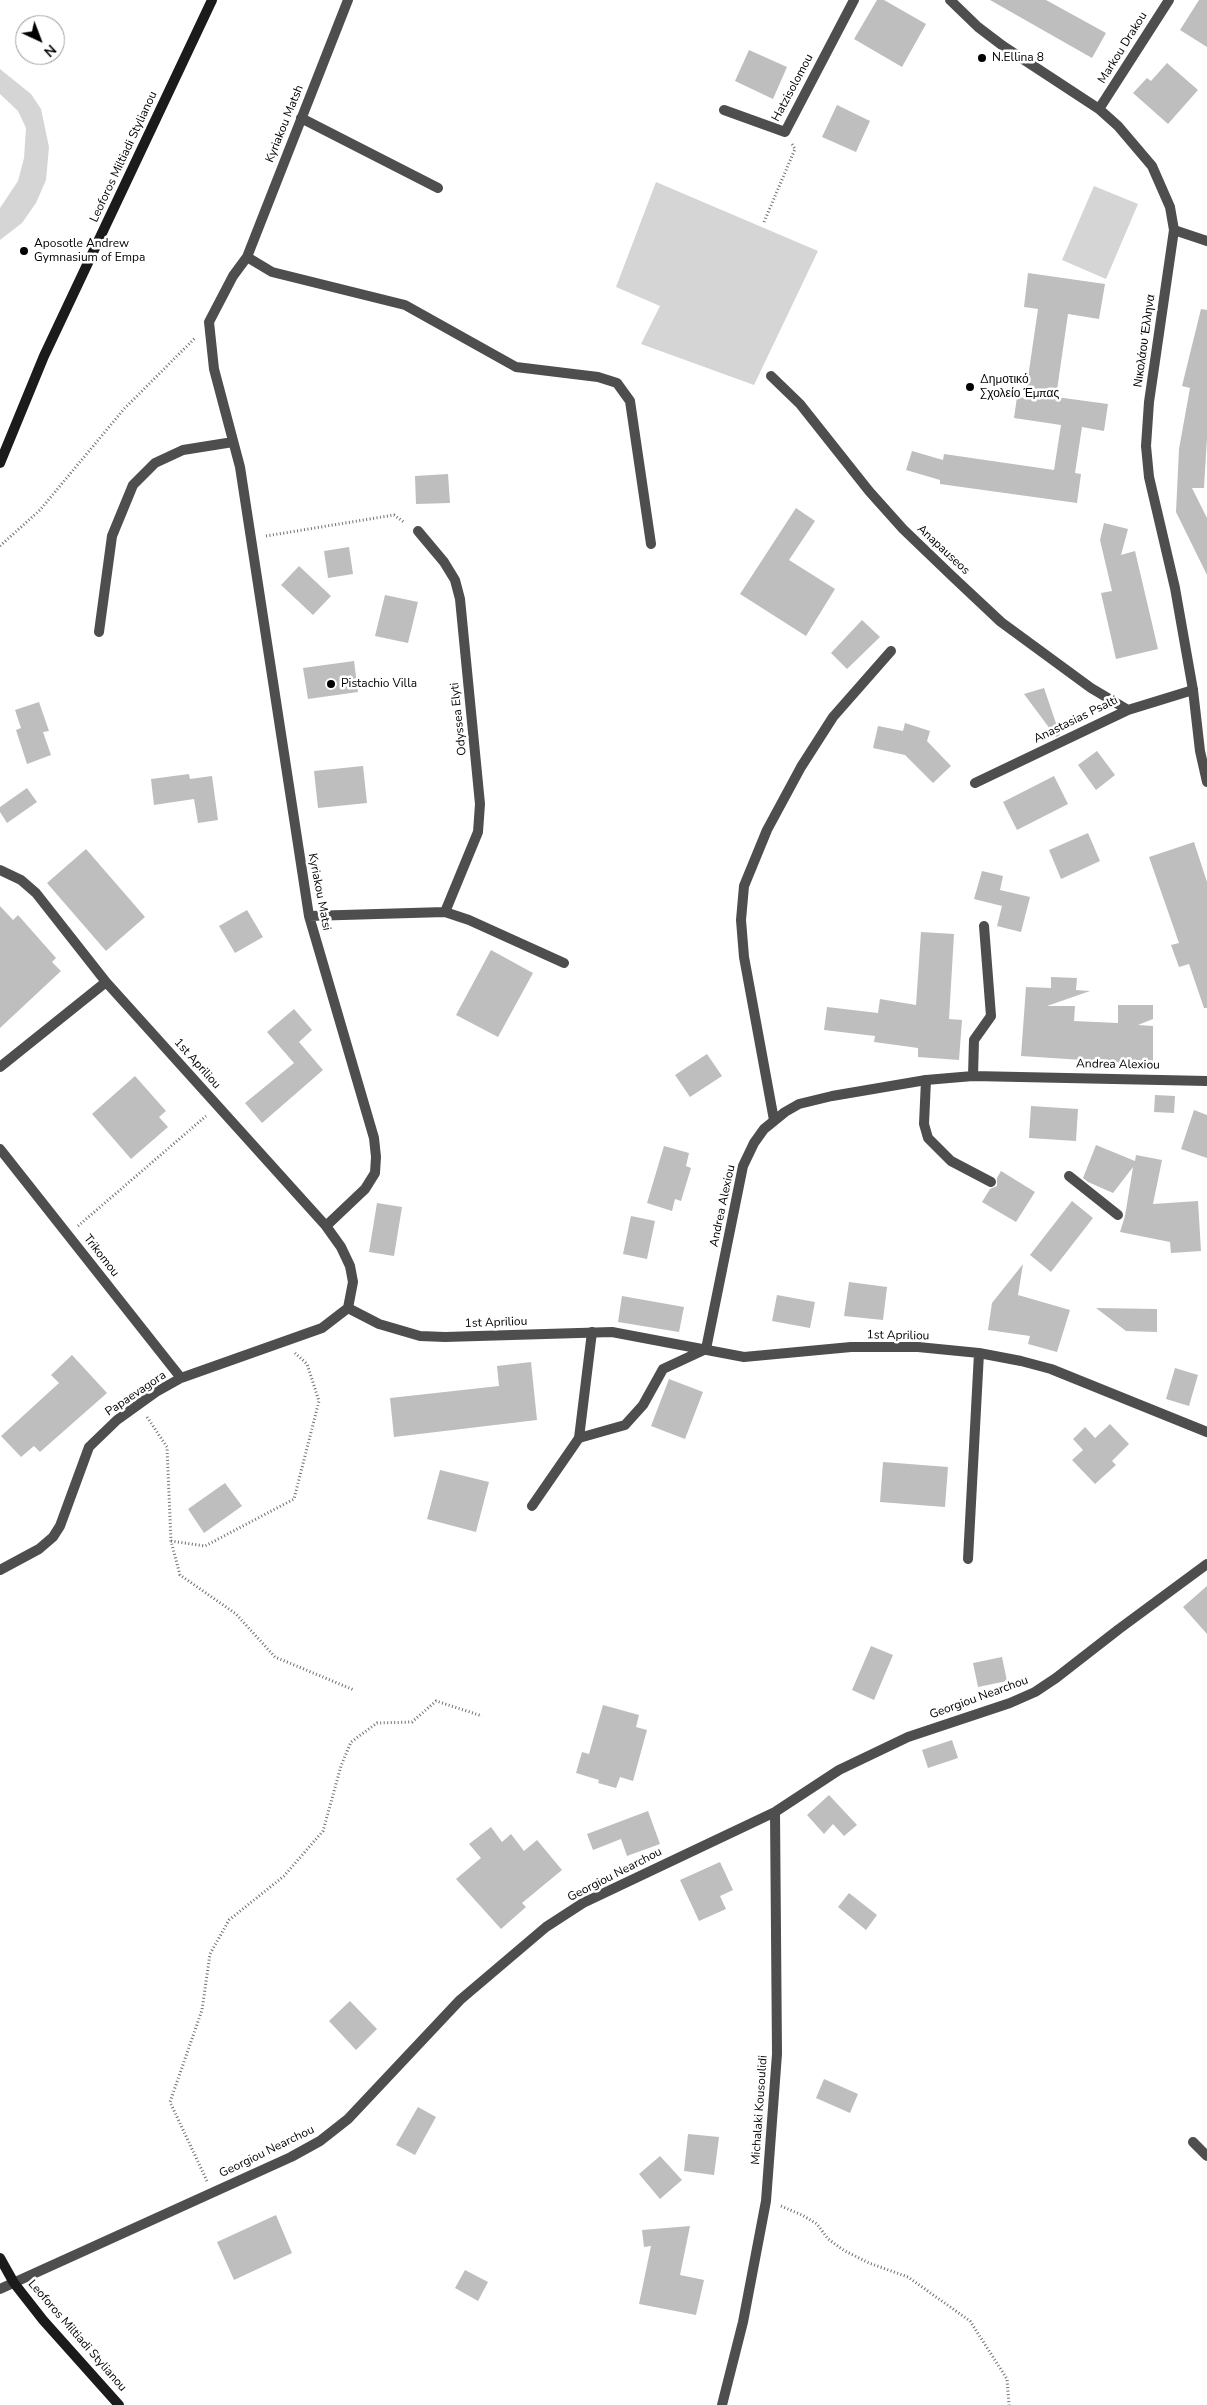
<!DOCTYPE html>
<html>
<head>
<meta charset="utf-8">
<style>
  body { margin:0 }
  #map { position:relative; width:1207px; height:2405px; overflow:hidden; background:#fff; font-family:"Nunito Sans",sans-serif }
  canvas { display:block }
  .north { position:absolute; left:15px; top:15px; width:50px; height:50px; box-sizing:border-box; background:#fff; border:1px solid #999; border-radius:50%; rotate:137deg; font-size:14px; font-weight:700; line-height:20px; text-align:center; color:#000 }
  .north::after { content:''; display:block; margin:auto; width:18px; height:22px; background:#000; clip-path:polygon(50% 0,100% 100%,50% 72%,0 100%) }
</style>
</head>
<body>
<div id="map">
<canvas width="1207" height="2405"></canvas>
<div class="north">N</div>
</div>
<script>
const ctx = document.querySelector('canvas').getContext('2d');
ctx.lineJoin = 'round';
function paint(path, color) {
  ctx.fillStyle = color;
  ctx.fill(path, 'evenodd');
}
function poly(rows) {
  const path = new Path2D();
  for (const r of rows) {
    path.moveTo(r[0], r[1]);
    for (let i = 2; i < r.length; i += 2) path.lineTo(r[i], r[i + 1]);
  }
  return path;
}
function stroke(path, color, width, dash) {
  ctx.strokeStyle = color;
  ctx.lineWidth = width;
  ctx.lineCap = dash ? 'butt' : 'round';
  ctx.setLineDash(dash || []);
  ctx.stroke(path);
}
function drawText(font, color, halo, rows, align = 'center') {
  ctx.font = font + ' "Nunito Sans",sans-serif';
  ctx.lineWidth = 5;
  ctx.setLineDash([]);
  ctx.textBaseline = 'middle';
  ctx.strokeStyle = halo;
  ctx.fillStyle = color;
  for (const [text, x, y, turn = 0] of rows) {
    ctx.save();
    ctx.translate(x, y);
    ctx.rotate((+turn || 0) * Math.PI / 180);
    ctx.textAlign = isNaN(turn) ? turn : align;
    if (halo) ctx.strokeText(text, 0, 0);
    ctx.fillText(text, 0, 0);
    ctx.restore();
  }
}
const green = poly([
  [0,69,31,94,41,109,49,147,46,180,36,203,22,223,0,240,0,208,18,181,24,158,26,128,18,111,0,94],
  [656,182,818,251,754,385,641,344,660,306,616,287],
  [1094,186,1138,204,1106,279,1062,260]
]);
const building = poly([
  [877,0,884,0,926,24,902,67,854,39],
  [990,0,1046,0,1106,33,1092,58],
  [1199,0,1207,0,1207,47,1180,30],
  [749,50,787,67,773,99,735,81],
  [1167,63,1198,90,1168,124,1133,93,1147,78,1151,81],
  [837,105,870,121,856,152,822,137],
  [1028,273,1105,284,1099,319,1068,314,1056,397,1108,404,1104,431,1082,427,1075,473,1081,474,1077,503,940,484,940,480,906,470,912,451,943,460,944,454,1054,470,1061,425,1014,418,1017,397,1025,398,1038,309,1024,307],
  [1201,309,1207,310,1207,438,1204,488,1192,488,1207,518,1207,575,1176,512,1179,449,1190,388,1182,386],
  [448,474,450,503,416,504,415,476],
  [796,508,815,521,789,560,835,589,806,636,740,594],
  [1104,523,1128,529,1121,555,1135,551,1158,649,1116,659,1101,593,1112,591,1100,540],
  [349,547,353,574,328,578,324,551],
  [299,566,331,596,313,615,281,585],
  [385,595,418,602,408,643,375,636],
  [862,620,880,637,847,669,831,653],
  [354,661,358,692,308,699,303,668],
  [1044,688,1060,735,1056,737,1024,694],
  [39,702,49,731,43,732,51,755,27,764,16,730,21,728,15,710],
  [905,723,930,731,927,741,951,766,933,783,905,755,873,748,878,726,903,731],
  [1097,751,1115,775,1096,790,1078,765],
  [363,766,367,803,318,808,314,771],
  [189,774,190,779,212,776,218,820,198,823,194,799,154,805,151,779],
  [1054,776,1068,804,1017,830,1003,802],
  [27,788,37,802,7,823,0,812,0,807],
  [1088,833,1100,861,1061,879,1049,850],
  [1194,842,1207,882,1207,1008,1204,1008,1189,964,1179,967,1171,945,1179,943,1149,857],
  [86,849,145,917,106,951,47,883],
  [982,871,1003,876,1000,890,1030,897,1021,932,997,926,1002,906,974,899],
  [0,906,13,920,18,915,56,958,52,962,61,971,0,1028],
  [247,910,263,937,235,953,219,926],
  [921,932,954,934,949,1019,962,1020,959,1060,918,1057,918,1048,874,1042,875,1036,824,1030,827,1007,878,1013,880,999,916,1005],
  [491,950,533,973,498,1037,456,1015],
  [1051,977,1077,978,1076,990,1090,991,1047,1006,1075,1006,1074,1021,1118,1023,1118,1005,1153,1005,1153,1019,1138,1025,1153,1026,1153,1062,1113,1062,1021,1056,1026,987,1051,988],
  [294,1009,312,1030,299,1042,323,1070,262,1123,245,1103,294,1063,267,1032],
  [707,1054,722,1076,690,1097,675,1075],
  [135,1076,166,1111,159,1117,168,1127,131,1159,92,1114],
  [1155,1095,1175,1096,1174,1113,1154,1112],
  [1031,1106,1078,1109,1076,1141,1029,1138],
  [1194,1110,1207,1115,1207,1158,1181,1149],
  [1096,1145,1135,1161,1136,1155,1162,1160,1153,1204,1198,1201,1201,1251,1171,1253,1170,1242,1120,1232,1125,1216,1133,1167,1113,1193,1088,1182,1083,1178],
  [664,1146,689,1153,686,1166,691,1168,681,1201,675,1199,672,1211,647,1203],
  [1001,1171,1035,1192,1016,1222,982,1202,990,1189,997,1186,997,1178],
  [1072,1201,1093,1218,1051,1272,1030,1255],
  [377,1203,402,1207,394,1256,369,1252],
  [631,1216,655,1221,647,1259,623,1254],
  [1023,1264,1018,1295,1070,1310,1057,1352,1028,1344,1030,1336,988,1330,992,1303],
  [849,1282,887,1287,883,1320,844,1316],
  [777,1295,815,1302,810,1328,772,1321],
  [622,1296,684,1307,679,1332,618,1322],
  [1096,1308,1157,1309,1157,1332,1126,1331],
  [72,1355,107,1393,40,1452,34,1446,21,1457,1,1436,59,1383,51,1375],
  [531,1362,537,1420,394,1437,390,1398,499,1386,497,1366],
  [1175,1368,1198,1375,1189,1406,1166,1399],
  [669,1379,703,1392,685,1439,651,1426],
  [1110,1424,1129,1444,1112,1461,1116,1465,1095,1484,1072,1460,1083,1450,1073,1439,1085,1427,1095,1438],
  [883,1462,948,1467,945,1507,880,1502],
  [440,1470,489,1482,476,1532,427,1519],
  [225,1483,242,1506,204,1533,188,1509],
  [1207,1586,1207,1634,1183,1607],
  [871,1646,893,1655,874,1700,852,1690],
  [1002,1657,1007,1681,978,1687,973,1663],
  [603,1705,639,1715,636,1727,647,1730,633,1781,620,1777,616,1788,598,1783,599,1780,576,1773,582,1752,589,1754],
  [952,1740,958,1758,928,1768,922,1750],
  [829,1795,857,1825,844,1836,833,1824,824,1834,807,1815],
  [648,1811,660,1844,627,1856,621,1839,593,1850,587,1834],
  [491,1827,502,1842,511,1834,524,1851,537,1840,562,1870,522,1903,526,1907,501,1929,456,1879,481,1858,469,1844],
  [720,1862,733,1890,720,1896,726,1909,699,1921,680,1880],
  [849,1893,877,1915,866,1930,838,1907],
  [350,2001,377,2029,356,2050,329,2021],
  [824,2079,858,2094,850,2113,816,2098],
  [418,2107,436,2117,415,2155,396,2145],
  [688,2134,719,2137,714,2175,684,2171],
  [660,2156,682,2180,660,2199,639,2174],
  [276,2215,292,2253,234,2280,217,2242],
  [690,2226,680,2275,704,2280,696,2315,639,2304,651,2246,644,2247,642,2230],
  [465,2270,488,2282,478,2301,455,2288]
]);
const path = poly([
  [764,222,795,149,792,144],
  [266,536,394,515,405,523],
  [0,546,40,510,124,409,196,337],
  [78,1226,206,1116],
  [147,1417,167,1447,171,1541,180,1575,236,1614,275,1657,354,1690],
  [171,1541,205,1546,294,1499,319,1401,307,1364,295,1353],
  [207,2181,170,2102,202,2010,210,1954,229,1920,284,1876,323,1831,341,1766,351,1742,377,1723,412,1722,436,1701,482,1716],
  [781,2206,802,2215,817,2224,828,2239,845,2251,869,2263,908,2277,970,2321,1007,2379,1009,2405]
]);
const service = poly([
  [926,1080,924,1124,928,1138,951,1161,991,1182],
  [1069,1176,1118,1215],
  [579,1438,592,1332]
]);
const minor = poly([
  [724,110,785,132,854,0],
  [301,118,438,188],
  [1174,230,1207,241],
  [247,257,272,272,405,305,516,367,598,377,617,383,630,401,651,544],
  [771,376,800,404,869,491,903,529,953,577,1001,622,1091,688,1128,710],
  [99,632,112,536,133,485,155,463,183,450,233,442],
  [975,783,1128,710,1193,690],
  [0,870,21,880,36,893,106,982,326,1226,341,1247,350,1266,353,1282,348,1308,322,1328,181,1378,156,1392,117,1420,89,1447,60,1526,53,1537,39,1549,0,1570],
  [445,912,469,920,564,963],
  [309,916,445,912,478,832,480,804,460,599,455,580,444,562,418,531],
  [0,1067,106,982],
  [973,1076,974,1040,991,1016,984,926],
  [774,1120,744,957,741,920,744,886,767,830,801,767,833,717,891,651],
  [0,1149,181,1378],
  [326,1226,365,1189,375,1173,376,1157,374,1138,309,916,240,467,214,369,209,322,233,276,247,257,348,0],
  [348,1308,379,1324,420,1336,445,1337,612,1332,744,1357,851,1347,918,1347,979,1353,1021,1361,1051,1369,1207,1432],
  [706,1349,743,1166,754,1143,764,1129,785,1112,799,1104,832,1096,926,1080,973,1076,1207,1081],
  [532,1506,579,1438,625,1425,643,1405,663,1369,706,1349],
  [968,1559,979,1353],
  [1193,2142,1207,2156],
  [0,2289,291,2157,320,2141,348,2119,460,2000,546,1927,583,1903,775,1812,839,1770,908,1737,1010,1703,1035,1692,1056,1678,1119,1629,1207,1564],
  [722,2405,743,2322,766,2201,777,2054,775,1812]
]);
const tertiary = poly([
  [950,0,978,27,1003,46,1099,109,1118,126,1152,166,1170,207,1174,230,1149,402,1146,446,1149,477,1175,588,1193,690,1200,751,1207,782],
  [1099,109,1169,0]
]);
const secondary = poly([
  [0,463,44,356,212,0],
  [0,2258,14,2283,43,2320,119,2405]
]);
const markers = [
  [982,58,5,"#000"],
  [24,251,5,"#000"],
  [970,387,5,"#000"],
  [331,684,5,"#000"]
];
const streetNames = [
  ["Markou Drakou",1123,48,-58],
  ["Hatzisolomou",793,88,-62],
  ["Kyriakou Matsh",285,124,-68],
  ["Leoforos Miltiadi Stylianou",124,157,-65],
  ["Νικολάου Έλληνα",1145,341,-82],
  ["Anapauseos",943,550,43],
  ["Odyssea Elyti",459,719,-96],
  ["Anastasias Psalti",1076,720,-26],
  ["Kyriakou Matsi",319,892,79],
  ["1st Apriliou",197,1064,48],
  ["Andrea Alexiou",1118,1065,1],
  ["Andrea Alexiou",723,1206,-78],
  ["Trikomou",101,1256,52],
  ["1st Apriliou",496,1323,-2],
  ["1st Apriliou",898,1336,1],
  ["Papaevagora",136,1394,-34],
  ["Georgiou Nearchou",979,1698,-20],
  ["Georgiou Nearchou",615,1875,-27],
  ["Michalaki Kousoulidi",760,2110,-86],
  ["Georgiou Nearchou",267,2152,-26],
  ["Leoforos Miltiadi Stylianou",77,2336,49]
];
const poiNames = [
  ["N.Ellina 8",992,58],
  ["Aposotle Andrew",34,244],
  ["Gymnasium of Empa",34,258],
  ["Δημοτικό",980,380],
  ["Σχολείο Έμπας",980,394],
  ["Pistachio Villa",341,684]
];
paint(green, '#d5d5d5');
paint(building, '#bebebe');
stroke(path, '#707070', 3, [1, 2.5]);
stroke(service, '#4e4e4e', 10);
stroke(minor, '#4e4e4e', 10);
stroke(tertiary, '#4e4e4e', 10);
stroke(secondary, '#1b1b1b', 10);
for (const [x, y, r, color] of markers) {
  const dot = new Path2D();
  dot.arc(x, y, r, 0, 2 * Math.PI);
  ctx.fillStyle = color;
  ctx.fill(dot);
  stroke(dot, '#fff', 2);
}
drawText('12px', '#000', '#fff', streetNames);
drawText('12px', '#000', '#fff', poiNames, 'left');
</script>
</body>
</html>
